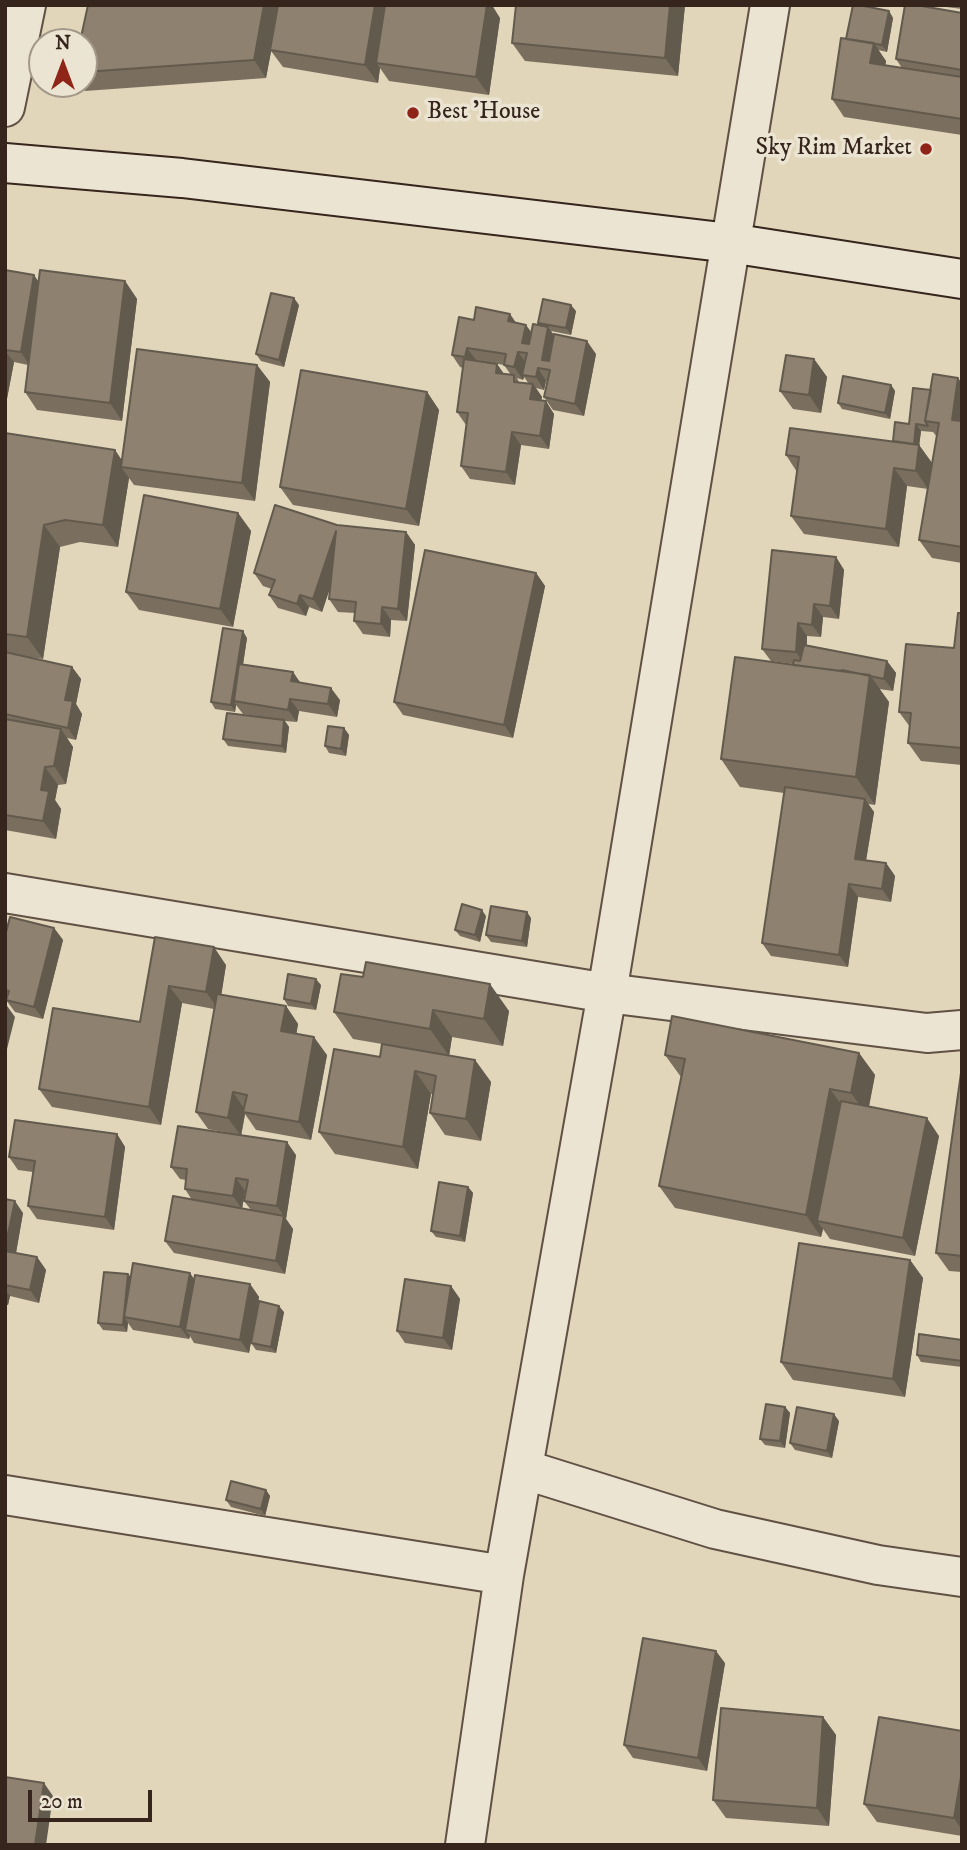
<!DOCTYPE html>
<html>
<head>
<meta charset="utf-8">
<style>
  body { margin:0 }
  #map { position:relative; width:967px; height:1850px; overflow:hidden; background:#e1d6ba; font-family:"IM FELL DW Pica",serif }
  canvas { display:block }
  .frame { position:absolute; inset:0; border:7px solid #35251d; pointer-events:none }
  .north { position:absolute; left:28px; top:28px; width:70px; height:70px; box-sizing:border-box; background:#ece4d2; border:2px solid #a3988a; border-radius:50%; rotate:0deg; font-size:19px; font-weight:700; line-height:28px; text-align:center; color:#35251d }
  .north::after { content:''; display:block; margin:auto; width:24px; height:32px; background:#8f2418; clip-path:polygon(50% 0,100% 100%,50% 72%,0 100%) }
  .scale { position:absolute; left:28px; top:1790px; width:124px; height:32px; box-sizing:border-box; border:4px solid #35251d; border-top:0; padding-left:9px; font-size:21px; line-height:24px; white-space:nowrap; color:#35251d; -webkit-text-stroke:5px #ece4d2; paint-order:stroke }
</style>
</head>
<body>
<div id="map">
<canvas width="967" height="1850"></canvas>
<div class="frame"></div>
<div class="north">N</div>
<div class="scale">20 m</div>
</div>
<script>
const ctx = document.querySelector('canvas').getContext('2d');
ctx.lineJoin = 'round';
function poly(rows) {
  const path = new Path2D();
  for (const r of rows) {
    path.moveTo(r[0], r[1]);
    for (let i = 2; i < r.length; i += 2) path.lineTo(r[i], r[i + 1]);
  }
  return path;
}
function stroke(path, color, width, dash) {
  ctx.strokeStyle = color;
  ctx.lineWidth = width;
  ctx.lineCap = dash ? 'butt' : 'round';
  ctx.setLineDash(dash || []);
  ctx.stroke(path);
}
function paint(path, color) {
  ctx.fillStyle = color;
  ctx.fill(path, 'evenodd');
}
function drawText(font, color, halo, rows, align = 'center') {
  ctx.font = font + ' "IM FELL DW Pica",serif';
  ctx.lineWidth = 7;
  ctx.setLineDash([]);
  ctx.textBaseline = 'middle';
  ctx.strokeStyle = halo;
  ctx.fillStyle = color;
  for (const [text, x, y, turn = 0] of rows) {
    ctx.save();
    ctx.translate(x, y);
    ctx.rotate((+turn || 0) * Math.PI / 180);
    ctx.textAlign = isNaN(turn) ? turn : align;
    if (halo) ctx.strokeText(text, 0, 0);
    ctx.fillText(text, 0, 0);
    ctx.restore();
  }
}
const street = poly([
  [5,107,26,5],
  [5,893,607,993,927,1033,962,1030],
  [523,1469,715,1529,878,1565,962,1577],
  [5,1495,504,1575],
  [465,1845,504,1575,607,993,770,5]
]);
const secondary = poly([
  [5,163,182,178,730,243,962,279]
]);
const wall = poly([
  [685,5,678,76,525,61,512,43],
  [931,5,962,5,962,9],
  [889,11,893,18,887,52,878,50,886,61,885,66,902,68,896,59,962,13,962,135,844,117,832,99],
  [500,18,489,95,389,81,380,68,378,83,283,67,271,51,266,78,85,91,80,84,84,84,84,42],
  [5,270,39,282,125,281,137,299,122,421,37,410,25,392,28,365,14,362,5,409],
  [299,305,284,367,261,361,256,354],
  [576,311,571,335,551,331,554,335,596,354,584,416,553,410,544,397,547,381,546,381,544,390,536,388,542,397,541,400,554,414,549,449,521,445,515,485,470,479,461,466,466,425,457,412,463,368,460,367,452,355,474,320,516,323,531,333,540,325,538,323],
  [476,360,504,365,511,375,504,374,497,364],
  [524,377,529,384,519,382,517,378,523,380],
  [814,359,827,377,821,413,793,409,780,391],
  [257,365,270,382,255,501,134,485,129,478,118,547,80,542,60,547,43,659,29,657,72,667,81,679,76,704,82,714,76,740,67,738,73,747,66,784,58,785,55,800,61,809,56,839,5,830,5,433,115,450,122,461],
  [962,383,962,563,932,558,919,540,928,489,907,486,899,547,804,534,791,516,797,472,786,455,893,441,909,424,931,390],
  [921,431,933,432,937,437,930,476,932,463,919,445],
  [891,385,895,391,890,419,842,409,838,403],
  [427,392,439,410,419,526,293,505,280,487],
  [238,513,251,531,233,627,139,610,126,592],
  [337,525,406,532,415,545,407,621,391,620,390,637,363,634,354,621,355,613,338,612,329,599,330,587,322,612,309,607,306,616,278,608,269,595,272,589,263,586,254,573],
  [836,557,844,570,839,619,823,617,821,637,807,636,807,645,887,661,896,673,893,691,879,689,889,702,875,805,868,804,874,812,866,861,886,863,895,876,891,902,858,897,848,967,771,956,762,943,784,793,740,787,721,759,793,665,794,664,771,661,762,649],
  [536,573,545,586,513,738,403,715,394,702],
  [962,613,962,765,921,761,908,743,910,727,899,712,954,648],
  [247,638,243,665,293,672,300,683,340,700,337,717,299,711,297,722,285,721,289,727,286,753,228,746,223,739,267,718,243,714,236,705,235,712,215,709,211,702],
  [344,728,349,735,346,756,329,753,325,746],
  [486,916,480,942,460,936,455,930],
  [531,918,527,947,491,942,486,935],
  [54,928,63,940,43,1019,15,1012,6,1000,7,997,5,994,5,936],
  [155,937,226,965,221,995,286,1006,298,1024,296,1034,327,1055,311,1140,256,1130,245,1114,241,1136,296,1155,286,1219,293,1229,285,1274,174,1253,165,1241,192,1200,185,1189,186,1180,180,1179,171,1167,239,1135,208,1129,196,1112,214,1009,182,1003,161,1125,52,1107,39,1089,140,1022],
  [245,1191,246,1191,244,1201,251,1210,242,1209],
  [341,974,509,1011,503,1046,452,1037,449,1056,475,1060,491,1082,481,1141,445,1135,430,1113,433,1094,431,1094,418,1169,335,1154,319,1132,380,1057,382,1044,353,1039,334,1012],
  [321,985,316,1010,288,1006,284,999],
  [859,1053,875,1075,869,1107,939,1136,915,1256,830,1239,823,1229,821,1237,675,1208,659,1186,681,1077,665,1055],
  [962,1073,962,1272,949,1271,936,1253],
  [117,1134,125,1147,114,1230,37,1219,28,1206,33,1172,18,1170,9,1157],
  [468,1187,473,1193,465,1242,436,1237,431,1231],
  [5,1199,23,1213,16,1253,37,1257,46,1270,39,1303,10,1296,8,1305,5,1305],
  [910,1260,923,1278,905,1397,793,1380,781,1362],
  [128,1274,131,1277,194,1280,250,1284,259,1297,249,1353,194,1343,190,1336,189,1339,133,1330,128,1323,127,1332,103,1330,98,1323],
  [451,1286,460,1299,452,1350,405,1343,397,1331],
  [284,1312,276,1353,256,1350,251,1343],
  [962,1340,962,1367,921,1362,917,1355],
  [785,1407,790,1413,785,1448,765,1445,760,1439],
  [839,1421,832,1458,795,1450,790,1443],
  [266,1490,270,1496,265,1516,231,1507,226,1500],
  [725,1663,707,1771,633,1758,624,1745],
  [823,1717,836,1735,829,1826,726,1818,713,1800],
  [962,1731,962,1836,877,1822,864,1804]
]);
const shadedWall = poly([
  [264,5,280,5,266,78,254,60],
  [375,5,391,5,376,63,380,68,378,83,365,65],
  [487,5,492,5,500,18,489,95,476,77],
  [670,5,685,5,678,76,665,58],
  [889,11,893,18,887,52,882,45],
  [874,43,886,61,883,81,870,63],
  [34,275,43,288,29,365,21,352],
  [125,281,137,299,122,421,110,403],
  [294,298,299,305,284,367,279,360],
  [571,305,576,311,571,335,566,328],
  [510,314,519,327,508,321],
  [526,325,535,337,531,355,522,343],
  [548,327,557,340,551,372,542,360],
  [587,341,596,354,584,416,575,404],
  [467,348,476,360,474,370,465,357],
  [5,351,14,362,5,409],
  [518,352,527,364,522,375,524,377,523,380,514,367],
  [814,359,827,377,821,413,809,395],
  [497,364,506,377,496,373],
  [257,365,270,382,255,501,242,483],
  [538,368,546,381,544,390,536,377],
  [958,378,962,383,962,434,952,420],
  [533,384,542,397,539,412,530,399],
  [891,385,895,391,890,419,885,413],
  [427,392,439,410,419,526,406,509],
  [546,401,554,414,549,449,540,436],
  [916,424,921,431,918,455,913,449],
  [512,432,521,445,515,485,506,472],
  [919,445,932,463,928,489,916,471],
  [115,450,127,468,121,467,129,478,118,547,103,525],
  [894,468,907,486,899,547,886,529],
  [238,513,251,531,233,627,220,609],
  [44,525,60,547,43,659,27,637],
  [336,531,345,544,322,612,313,599],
  [406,532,415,545,407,621,398,609],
  [836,557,844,570,839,619,830,606],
  [536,573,545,586,513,738,504,725],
  [300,595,309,607,306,616,297,604],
  [814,604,823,617,821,637,812,625],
  [382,607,391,620,390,637,381,624],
  [798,623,807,636,805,665,796,652],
  [243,631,247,638,237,702,234,701,236,705,235,712,231,705],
  [887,661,896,673,893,691,884,679],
  [72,667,81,679,76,704,82,714,76,740,68,728,65,700],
  [293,672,302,685,291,681],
  [870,675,889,702,875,805,856,777],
  [331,688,340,700,337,717,328,704],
  [290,699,299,711,297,722,288,710],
  [284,720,289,727,286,753,282,746],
  [344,728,349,735,346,756,341,749],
  [61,729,73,747,66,784,54,766],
  [45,767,58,785,55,800,61,809,56,839,43,821,41,790],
  [865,799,874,812,864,872,855,859],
  [886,863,895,876,891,902,882,889],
  [849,884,858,897,848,967,839,955],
  [482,910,486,916,480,942,475,935],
  [527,912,531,918,527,947,522,941],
  [54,928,63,940,43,1019,34,1007],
  [214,947,226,965,219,1010,206,992],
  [316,979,321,985,316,1010,311,1004],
  [490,984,509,1011,503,1046,484,1019],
  [169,986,182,1003,161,1125,149,1107],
  [5,1003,15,1017,5,1057],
  [286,1006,298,1024,294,1049,281,1031],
  [433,1010,452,1037,449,1056,430,1029],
  [314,1037,327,1055,311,1140,299,1122],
  [859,1053,875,1075,867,1115,851,1093],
  [475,1060,491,1082,481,1141,466,1119],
  [415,1071,431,1094,418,1169,403,1147],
  [830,1089,846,1111,817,1221,823,1229,821,1237,806,1215],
  [233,1092,245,1110,243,1112,245,1114,241,1136,228,1118],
  [927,1118,939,1136,915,1256,903,1238],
  [117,1134,125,1147,114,1230,105,1217],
  [287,1142,296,1155,286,1219,277,1206],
  [236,1178,245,1191,242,1209,233,1196],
  [468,1187,473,1193,465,1242,460,1236],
  [15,1201,23,1213,14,1264,5,1252,5,1248],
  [284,1216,293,1229,285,1274,276,1261],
  [37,1257,46,1270,39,1303,30,1290],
  [910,1260,923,1278,905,1397,893,1379],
  [190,1273,199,1286,185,1330,190,1336,189,1339,180,1327],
  [128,1274,133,1280,124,1317,128,1323,127,1332,123,1325],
  [250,1284,259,1297,249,1353,240,1340],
  [451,1286,460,1299,452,1350,443,1338],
  [5,1290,10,1296,8,1305,5,1301],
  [279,1306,284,1312,276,1353,271,1347],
  [785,1407,790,1413,785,1448,780,1441],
  [834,1414,839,1421,832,1458,827,1451],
  [266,1490,270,1496,265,1516,261,1509],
  [716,1651,725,1663,707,1771,698,1758],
  [823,1717,836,1735,829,1826,817,1808],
  [962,1771,962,1830,954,1818],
  [44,1783,53,1796,46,1845,35,1845]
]);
const building = poly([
  [88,5,264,5,254,60,84,72,84,42,80,42,88,5],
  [278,5,375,5,365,65,270,50,278,5],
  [385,5,487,5,476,77,376,63,385,5],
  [516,5,670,5,665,58,512,43,516,5],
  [853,5,859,5,889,11,882,45,846,39,853,5],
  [905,5,916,5,962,13,962,70,896,59,905,5],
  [841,38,874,43,870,63,962,77,962,119,832,99,841,38],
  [5,270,34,275,21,352,5,350,5,270],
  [40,270,125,281,110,403,25,392,40,270],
  [271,293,294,298,279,360,256,354,271,293],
  [543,299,571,305,566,328,538,323,543,299],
  [476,307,510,314,508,321,526,325,522,343,529,344,533,324,548,327,542,360,549,361,554,334,587,341,575,404,544,397,550,370,538,368,536,377,522,375,527,353,518,352,514,367,504,365,506,354,467,348,465,357,452,355,459,317,474,320,476,307],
  [137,349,257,365,242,483,121,467,137,349],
  [786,355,814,359,809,395,780,391,786,355],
  [464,359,497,364,496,373,514,375,514,382,533,384,530,399,546,401,540,436,512,432,506,472,461,466,468,413,457,412,464,359],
  [301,370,427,392,406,509,280,487,301,370],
  [933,374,958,378,952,420,962,421,962,547,919,540,939,423,925,421,933,374],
  [843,376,891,385,885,413,838,403,843,376],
  [913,388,931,390,925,421,928,426,916,424,914,444,893,441,895,422,909,424,913,388],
  [790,428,919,445,916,471,894,468,886,529,791,516,799,457,786,455,790,428],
  [5,433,115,450,103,525,65,520,44,525,27,637,5,634,5,433],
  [144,495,238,513,220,609,126,592,144,495],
  [275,505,337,525,406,532,398,609,382,607,381,624,354,621,356,602,329,599,336,531,313,599,300,595,297,604,269,595,275,580,254,573,275,505],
  [425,550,536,573,504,725,394,702,425,550],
  [772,550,836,557,830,606,814,604,812,625,798,623,796,652,762,649,772,550],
  [958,613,962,613,962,748,908,743,911,713,899,712,906,644,954,648,958,613],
  [223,628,243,631,231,705,211,702,223,628],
  [804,645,887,661,884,679,842,670,842,671,793,665,794,660,800,661,804,645],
  [5,652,72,667,65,700,73,701,68,728,5,714,5,652],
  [735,657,870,675,856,777,721,759,735,657],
  [239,664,293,672,291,681,331,688,328,704,290,699,288,710,234,701,239,664],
  [227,713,284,720,282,746,223,739,227,713],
  [5,719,61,729,54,766,45,767,41,790,49,791,43,821,5,815,5,719],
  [328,726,344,728,341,749,325,746,328,726],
  [785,787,865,799,855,859,886,863,882,889,849,884,839,955,762,943,785,787],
  [462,904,482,910,475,935,455,930,462,904],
  [491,906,527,912,522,941,486,935,491,906],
  [10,917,54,928,34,1007,6,1000,9,991,5,990,5,936,10,917],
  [155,937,214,947,206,992,169,986,149,1107,39,1089,53,1008,140,1022,155,937],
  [366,962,490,984,484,1019,433,1010,430,1029,334,1012,341,974,363,977,366,962],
  [288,974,316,979,311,1004,284,999,288,974],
  [217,994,286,1006,281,1031,314,1037,299,1122,243,1112,247,1095,233,1092,228,1118,196,1112,217,994],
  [672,1016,859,1053,851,1093,830,1089,806,1215,659,1186,685,1059,665,1055,672,1016],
  [382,1044,475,1060,466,1119,430,1113,436,1076,415,1071,403,1147,319,1132,334,1049,380,1057,382,1044],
  [961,1073,962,1073,962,1256,936,1253,961,1073],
  [841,1101,927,1118,903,1238,817,1221,841,1101],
  [15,1120,117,1134,105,1217,28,1206,35,1161,9,1157,15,1120],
  [178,1126,287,1142,277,1206,244,1201,248,1180,236,1178,233,1196,185,1189,187,1169,171,1167,178,1126],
  [439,1182,468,1187,460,1236,431,1231,439,1182],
  [173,1196,284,1216,276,1261,165,1241,173,1196],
  [5,1199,15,1201,5,1248,5,1199],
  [799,1243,910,1260,893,1379,781,1362,799,1243],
  [5,1251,37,1257,30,1290,5,1285,5,1251],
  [133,1263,190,1273,180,1327,124,1317,133,1263],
  [104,1272,128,1274,123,1325,98,1323,104,1272],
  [195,1275,250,1284,240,1340,185,1330,195,1275],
  [405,1279,451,1286,443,1338,397,1331,405,1279],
  [259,1301,279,1306,271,1347,251,1343,259,1301],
  [919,1334,962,1340,962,1361,917,1355,919,1334],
  [766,1404,785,1407,780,1441,760,1439,766,1404],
  [797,1407,834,1414,827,1451,790,1443,797,1407],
  [231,1481,266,1490,261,1509,226,1500,231,1481],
  [643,1638,716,1651,698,1758,624,1745,643,1638],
  [721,1708,823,1717,817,1808,713,1800,721,1708],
  [879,1717,962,1731,962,1771,954,1818,864,1804,879,1717],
  [5,1777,44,1783,35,1845,5,1845,5,1777]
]);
const markers = [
  [413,113,7,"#8f2418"],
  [926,149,7,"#8f2418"]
];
const poiNames = [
  ["Best 'House",427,113],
  ["Sky Rim Market",912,149,"right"]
];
stroke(street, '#605144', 42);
stroke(secondary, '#35251d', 42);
stroke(street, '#ece4d2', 38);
stroke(secondary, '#ece4d2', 38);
paint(wall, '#7a6f5f');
paint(shadedWall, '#635a4e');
paint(building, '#8e816f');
stroke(building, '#635a4e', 2);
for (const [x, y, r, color] of markers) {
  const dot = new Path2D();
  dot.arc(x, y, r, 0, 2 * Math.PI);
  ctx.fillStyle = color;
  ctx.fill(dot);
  stroke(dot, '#ece4d2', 2.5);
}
drawText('24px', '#35251d', '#ece4d2', poiNames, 'left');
</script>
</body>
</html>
